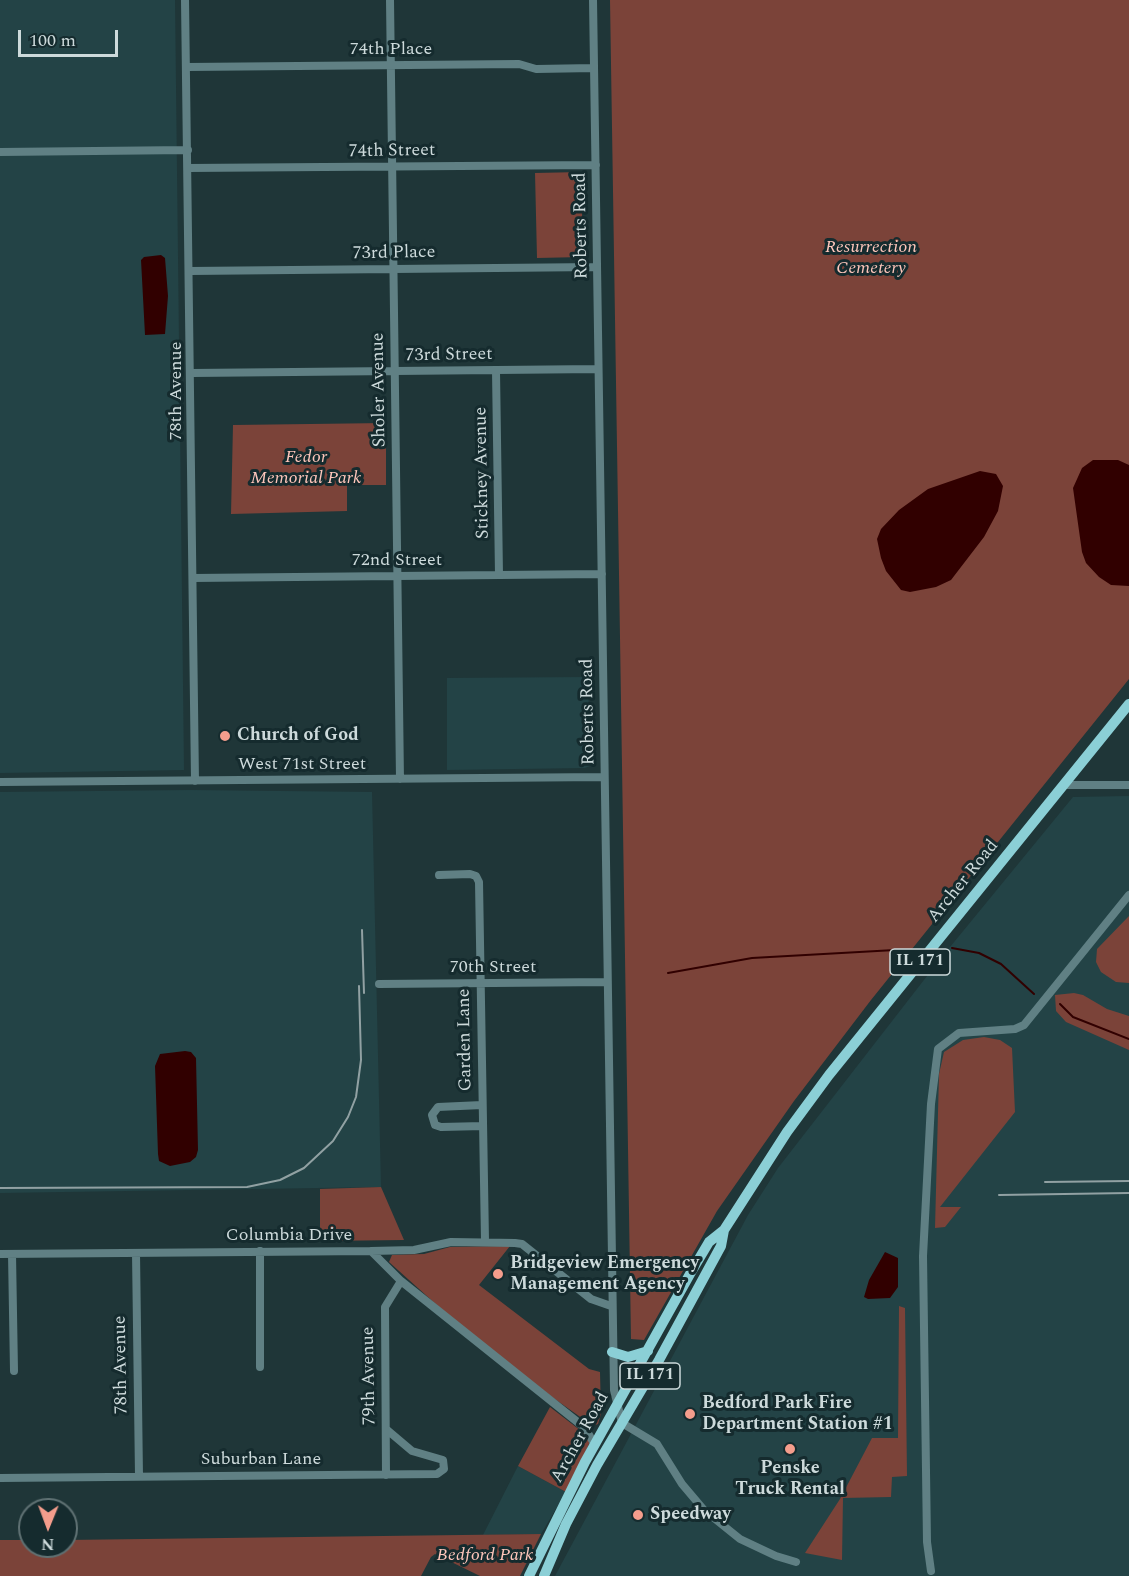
<!DOCTYPE html>
<html>
<head>
<meta charset="utf-8">
<style>
  body { margin:0 }
  #map { position:relative; width:1129px; height:1576px; overflow:hidden; background:#1f3638; font-family:Spectral,serif }
  canvas { display:block }
  .north { position:absolute; left:18px; top:1498px; width:60px; height:60px; box-sizing:border-box; background:#152b2e; border:2px solid #5f7173; border-radius:50%; rotate:181deg; font-size:16px; font-weight:700; line-height:24px; text-align:center; color:#cddadb }
  .north::after { content:''; display:block; margin:auto; width:21px; height:27px; background:#f49d8c; clip-path:polygon(50% 0,100% 100%,50% 72%,0 100%) }
  .scale { position:absolute; left:18px; top:30px; width:100px; height:27px; box-sizing:border-box; border:3px solid #cddadb; border-top:0; padding-left:8px; font-size:18px; line-height:21px; white-space:nowrap; color:#cddadb; -webkit-text-stroke:4px #152b2e; paint-order:stroke }
</style>
</head>
<body>
<div id="map">
<canvas width="1129" height="1576"></canvas>
<div class="north">N</div>
<div class="scale">100 m</div>
</div>
<script>
const ctx = document.querySelector('canvas').getContext('2d');
ctx.lineJoin = 'round';
function paint(path, color) {
  ctx.fillStyle = color;
  ctx.fill(path, 'evenodd');
}
function poly(rows) {
  const path = new Path2D();
  for (const r of rows) {
    path.moveTo(r[0], r[1]);
    for (let i = 2; i < r.length; i += 2) path.lineTo(r[i], r[i + 1]);
  }
  return path;
}
function stroke(path, color, width, dash) {
  ctx.strokeStyle = color;
  ctx.lineWidth = width;
  ctx.lineCap = dash ? 'butt' : 'round';
  ctx.setLineDash(dash || []);
  ctx.stroke(path);
}
function drawText(font, color, halo, rows, align = 'center') {
  ctx.font = font + ' Spectral,serif';
  ctx.lineWidth = 6;
  ctx.setLineDash([]);
  ctx.textBaseline = 'middle';
  ctx.strokeStyle = halo;
  ctx.fillStyle = color;
  for (const [text, x, y, turn = 0] of rows) {
    ctx.save();
    ctx.translate(x, y);
    ctx.rotate((+turn || 0) * Math.PI / 180);
    ctx.textAlign = isNaN(turn) ? turn : align;
    if (halo) ctx.strokeText(text, 0, 0);
    ctx.fillText(text, 0, 0);
    ctx.restore();
  }
}
const built = poly([
  [0,0,175,0,184,770,0,773],
  [588,677,590,766,585,768,447,770,447,678],
  [190,790,372,792,381,1187,0,1193,0,792],
  [1129,796,1129,1576,555,1576,748,1215,778,1168,941,958,1073,797],
  [518,1466,566,1492,541,1534,483,1535]
]);
const green = poly([
  [610,0,1129,0,1129,679,871,1000,794,1101,717,1211,644,1340,631,1339],
  [581,172,583,257,537,258,535,173],
  [386,423,386,485,347,485,347,511,231,514,233,425],
  [1129,916,1129,983,1116,982,1101,972,1096,962,1097,949],
  [1074,993,1083,995,1107,1009,1129,1016,1129,1050,1066,1022,1056,1011,1055,995],
  [984,1037,1000,1040,1012,1048,1015,1112,940,1207,961,1207,945,1227,935,1228,939,1074,944,1052,963,1040],
  [381,1187,404,1240,320,1241,320,1189],
  [510,1246,479,1285,589,1369,600,1372,601,1414,598,1424,593,1426,552,1397,458,1324,389,1262,392,1255,424,1254,450,1247],
  [899,1306,905,1308,907,1476,892,1477,891,1497,843,1498,842,1560,805,1553,840,1499,872,1438,898,1438],
  [550,1407,585,1434,590,1442,566,1492,518,1466],
  [541,1534,520,1576,480,1576,435,1554,431,1557,421,1576,0,1576,0,1540,30,1540,30,1546,66,1546,66,1540]
]);
const water = poly([
  [161,255,165,258,168,296,165,334,145,335,141,260,144,257],
  [1093,460,1118,460,1129,465,1129,586,1111,585,1099,577,1086,563,1082,552,1073,488,1082,468],
  [980,471,996,474,1003,486,998,511,984,537,951,580,936,587,910,592,901,590,886,571,881,558,877,539,881,529,899,510,928,489],
  [185,1051,191,1052,196,1058,198,1150,196,1157,190,1162,170,1166,159,1161,158,1154,155,1066,160,1054],
  [885,1252,898,1258,898,1287,890,1298,868,1299,864,1297,869,1280]
]);
const stream = poly([
  [952,948,979,953,1001,964,1034,994],
  [668,973,752,958,895,950],
  [1060,1004,1073,1017,1129,1039]
]);
const minor = poly([
  [185,0,195,781],
  [390,0,400,779],
  [593,0,614,1390,622,1423,657,1444,682,1484,704,1510,740,1539,776,1556,796,1562],
  [187,67,519,64,536,69,594,68],
  [0,152,188,150],
  [188,168,596,165],
  [190,271,597,267],
  [496,371,499,575],
  [192,373,598,369],
  [193,578,602,574],
  [0,782,604,777],
  [1064,785,1129,785],
  [439,875,470,874,476,876,479,882,485,1241],
  [379,984,607,982],
  [482,1105,438,1107,432,1115,435,1125,441,1127,483,1126],
  [371,1251,414,1250,451,1242,515,1243,522,1244,591,1299,611,1306],
  [136,1253,139,1476],
  [0,1254,371,1251,401,1281,585,1428,595,1445],
  [12,1254,14,1371],
  [260,1367,260,1251],
  [386,1475,385,1307,401,1281],
  [0,1478,437,1474,444,1469,443,1460,412,1451,386,1429],
  [931,1571,927,1542,923,1256,931,1104,938,1049,959,1033,1015,1029,1024,1025,1129,895]
]);
const major = poly([
  [612,1352,628,1357,648,1351],
  [529,1576,585,1462,690,1274,709,1242,724,1230],
  [544,1576,566,1524,597,1465,659,1360,721,1246,724,1230,787,1132,829,1075,1129,704]
]);
const rail = poly([
  [362,930,364,993],
  [1045,1182,1129,1181],
  [0,1188,247,1187,280,1180,304,1168,333,1141,348,1117,356,1097,361,1060,359,986],
  [999,1195,1129,1193]
]);
const markers = [
  [225,736,6,"#f49d8c"],
  [498,1274,6,"#f49d8c"],
  [690,1414,6,"#f49d8c"],
  [790,1449,6,"#f49d8c"],
  [638,1515,6,"#f49d8c"]
];
const shields = [
  [920,962,60],
  [650,1376,60]
];
const shieldNames = [
  ["IL 171",920,962],
  ["IL 171",650,1376]
];
const streetNames = [
  ["74th Place",391,50],
  ["74th Street",392,152,-1],
  ["Roberts Road",582,226,-91],
  ["73rd Place",394,254,-1],
  ["73rd Street",449,356,-1],
  ["Sholer Avenue",380,390,-91],
  ["78th Avenue",177,391,-90],
  ["Stickney Avenue",483,473,-91],
  ["72nd Street",397,561],
  ["Roberts Road",589,712,-91],
  ["West 71st Street",302,765],
  ["Archer Road",964,882,-51],
  ["70th Street",493,968],
  ["Garden Lane",466,1040,-91],
  ["Columbia Drive",289,1236],
  ["78th Avenue",122,1365,-91],
  ["79th Avenue",370,1376,-91],
  ["Archer Road",581,1438,-61],
  ["Suburban Lane",261,1460]
];
const parkNames = [
  ["Resurrection",871,248],
  ["Cemetery",871,269],
  ["Fedor",306,458],
  ["Memorial Park",306,479],
  ["Bedford Park",485,1556]
];
const poiNames = [
  ["Church of God",237,736],
  ["Bridgeview Emergency",510,1264],
  ["Management Agency",510,1285],
  ["Bedford Park Fire",702,1404],
  ["Department Station #1",702,1425],
  ["Penske",790,1469,"center"],
  ["Truck Rental",790,1490,"center"],
  ["Speedway",650,1515]
];
paint(built, '#234346');
paint(green, '#7b4339');
paint(water, '#310000');
stroke(stream, '#310000', 2);
stroke(minor, '#608084', 8);
stroke(major, '#8bcfd6', 10);
stroke(rail, '#91a1a3', 2);
for (const [x, y, r, color] of markers) {
  const dot = new Path2D();
  dot.arc(x, y, r, 0, 2 * Math.PI);
  ctx.fillStyle = color;
  ctx.fill(dot);
  stroke(dot, '#152b2e', 2);
}
for (const [x, y, w] of shields) {
  const box = new Path2D();
  box.roundRect(x - w / 2, y - 13, w, 26, 4.5);
  ctx.fillStyle = '#152b2e';
  ctx.fill(box);
  stroke(box, '#cddadb', 1.5);
}
drawText('bold 16px', '#cddadb', null, shieldNames);
drawText('18px', '#cddadb', '#152b2e', streetNames);
drawText('italic 18px', '#fec6bb', '#152b2e', parkNames);
drawText('bold 18px', '#cddadb', '#152b2e', poiNames, 'left');
</script>
</body>
</html>
